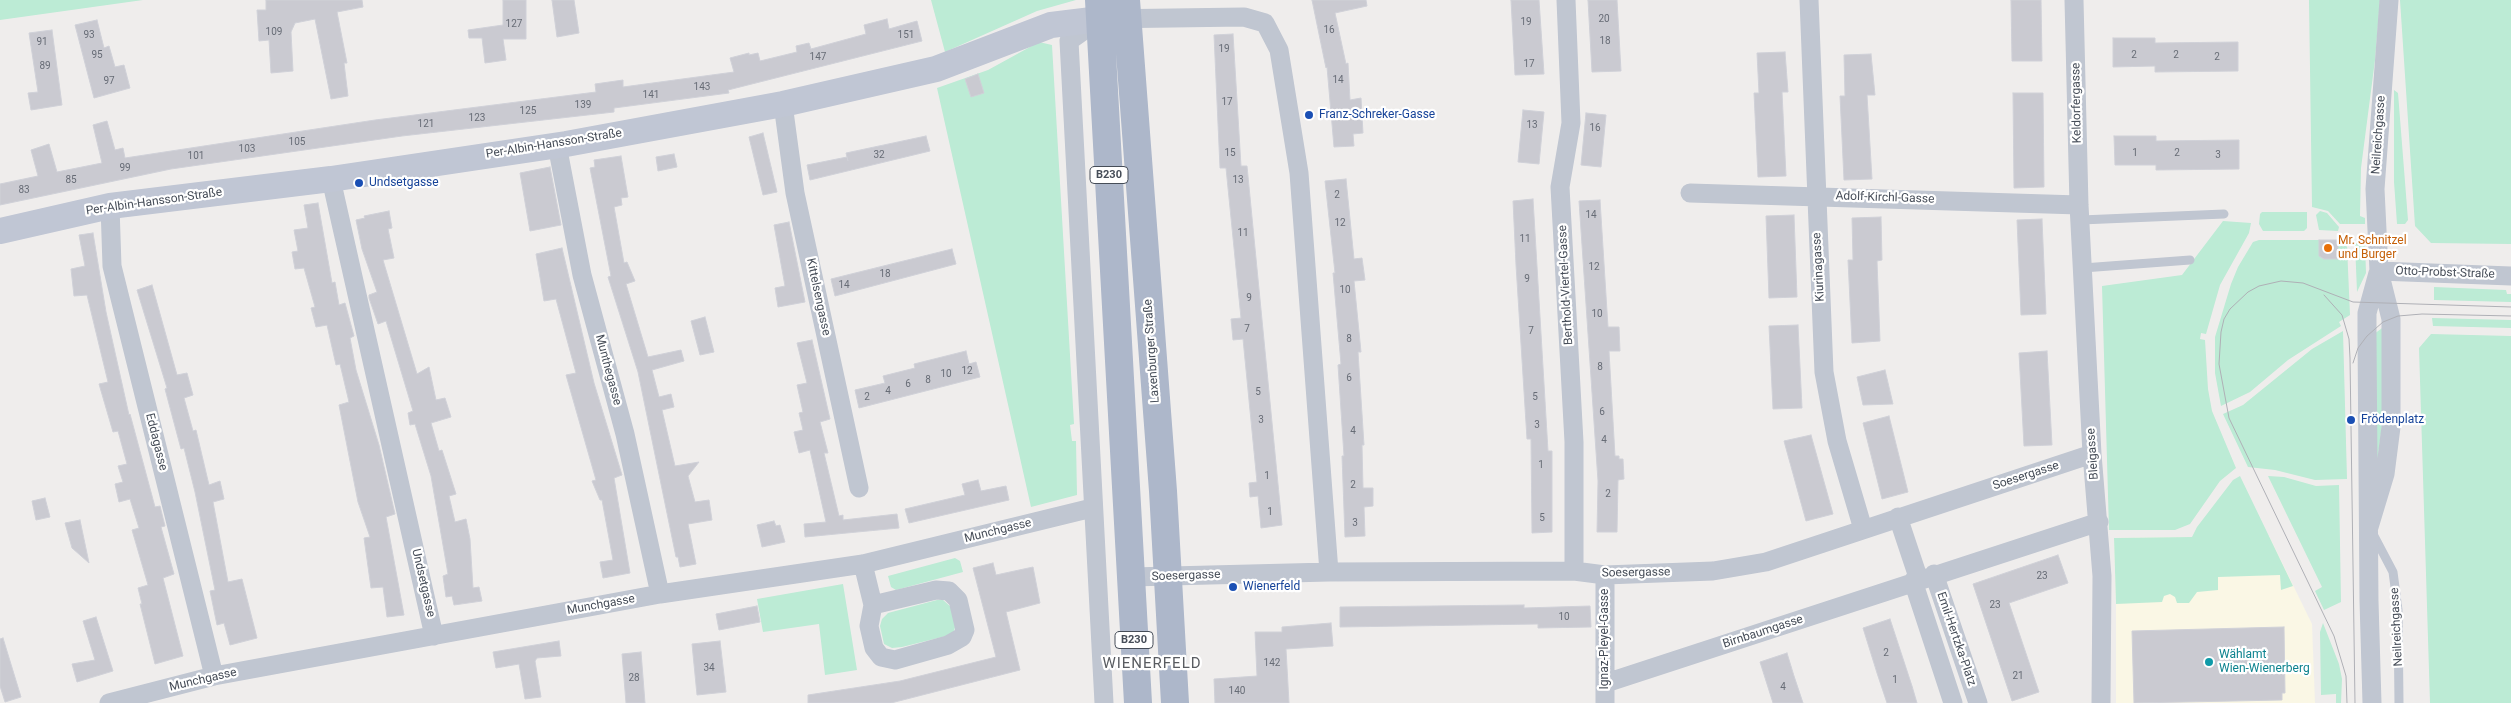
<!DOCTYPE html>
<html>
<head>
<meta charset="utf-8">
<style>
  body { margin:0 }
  canvas { display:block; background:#efedec }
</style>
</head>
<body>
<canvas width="2511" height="703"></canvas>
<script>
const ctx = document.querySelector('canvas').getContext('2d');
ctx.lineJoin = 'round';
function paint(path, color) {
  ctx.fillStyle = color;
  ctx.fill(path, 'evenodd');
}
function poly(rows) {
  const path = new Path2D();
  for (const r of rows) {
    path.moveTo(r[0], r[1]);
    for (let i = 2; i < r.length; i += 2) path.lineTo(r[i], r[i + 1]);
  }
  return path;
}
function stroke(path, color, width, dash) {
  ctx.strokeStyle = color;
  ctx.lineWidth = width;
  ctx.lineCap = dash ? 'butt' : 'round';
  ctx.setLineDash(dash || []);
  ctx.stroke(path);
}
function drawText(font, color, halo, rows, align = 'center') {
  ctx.font = font + ' Roboto,sans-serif';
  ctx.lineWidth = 4.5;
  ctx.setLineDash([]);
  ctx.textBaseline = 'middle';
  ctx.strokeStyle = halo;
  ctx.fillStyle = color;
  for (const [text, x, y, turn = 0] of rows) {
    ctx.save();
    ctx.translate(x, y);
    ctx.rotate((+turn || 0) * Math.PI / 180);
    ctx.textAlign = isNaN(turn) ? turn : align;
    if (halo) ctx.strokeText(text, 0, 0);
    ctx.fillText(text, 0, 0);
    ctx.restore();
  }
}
const commercial = poly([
  [2269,536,2312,624,2315,703,2116,703,2116,604,2114,538]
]);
const green = poly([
  [0,0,143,0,0,20],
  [931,0,1076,0,1037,11,945,52],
  [2309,0,2380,0,2375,60,2361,168,2360,216,2365,218,2365,224,2340,224,2328,211,2312,207],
  [2400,0,2511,0,2511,244,2431,243,2415,226],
  [1039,42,1052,45,1074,424,1070,425,1072,441,1076,441,1077,495,1031,507,937,88,988,70],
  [2394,90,2398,93,2408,220,2405,224,2397,224,2394,182],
  [2320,211,2327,213,2339,227,2338,231,2319,230,2316,215],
  [2262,212,2307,212,2307,228,2304,231,2263,231,2259,224,2260,214],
  [2223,221,2251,223,2249,233,2220,285,2206,334,2201,333,2200,339,2205,340,2208,389,2212,411,2236,468,2220,481,2190,524,2175,530,2109,530,2102,286,2182,275],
  [2259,240,2319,240,2319,256,2324,259,2338,259,2338,240,2344,241,2347,246,2350,315,2339,322,2341,326,2288,360,2250,392,2221,406,2215,373,2215,337,2231,284,2238,267,2253,242],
  [2355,243,2365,243,2366,273,2357,292],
  [2434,287,2506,290,2507,294,2511,294,2511,302,2434,300],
  [2432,318,2511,320,2511,328,2433,326],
  [2385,326,2386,396,2376,470,2374,334],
  [2343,331,2347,479,2315,480,2275,470,2248,467,2223,414,2243,405,2312,349],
  [2431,334,2511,336,2511,703,2430,703,2419,348],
  [2240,476,2293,586,2281,590,2280,575,2218,577,2218,590,2197,592,2189,603,2177,603,2175,597,2170,594,2164,596,2162,602,2116,604,2114,538,2192,537,2197,527,2233,480],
  [2268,476,2284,477,2316,486,2339,485,2341,602,2324,610,2315,591,2322,587],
  [955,558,960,561,963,572,896,590,891,587,888,576],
  [843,584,857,670,825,675,819,624,763,632,757,599],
  [937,600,943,600,951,607,956,625,953,633,946,636,902,647,892,648,884,644,880,626,882,619,888,613],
  [2323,623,2339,664,2342,679,2341,703,2336,703,2336,694,2321,695,2320,632]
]);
const building = poly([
  [266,0,362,0,363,7,337,12,347,63,344,63,348,96,331,99,315,19,295,23,291,32,293,71,271,73,269,40,259,41,257,10,266,10,266,0],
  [503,0,526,0,526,39,503,39,506,60,485,63,482,38,469,38,468,30,503,25,503,0],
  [552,0,574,0,579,33,557,37,552,0],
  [1312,0,1366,0,1367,6,1335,13,1346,64,1348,63,1350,100,1361,98,1363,133,1353,134,1354,146,1334,147,1327,67,1326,68,1312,0],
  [1511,0,1539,0,1544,74,1515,75,1511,0],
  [1588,0,1617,0,1621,71,1592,72,1588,0],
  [2011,0,2041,0,2042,61,2012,61,2011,0],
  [887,19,889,29,917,21,922,41,728,90,729,93,614,108,614,112,402,136,171,169,0,205,0,184,38,176,31,150,49,144,57,172,102,163,93,125,107,121,115,150,123,148,125,158,375,120,596,92,595,84,623,80,623,87,734,72,730,58,749,53,749,55,758,53,760,61,797,52,796,46,809,43,811,49,866,34,864,25,887,19],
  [97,20,104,48,109,46,115,67,124,65,130,88,94,98,75,25,97,20],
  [52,30,62,105,31,110,28,93,38,92,29,33,52,30],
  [1233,34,1241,166,1247,166,1282,525,1261,528,1258,496,1250,497,1249,483,1257,482,1243,339,1233,340,1231,319,1241,318,1226,168,1220,168,1214,35,1233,34],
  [2113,38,2155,38,2155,43,2238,42,2238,71,2155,72,2155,66,2113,67,2113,38],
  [1785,52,1788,92,1782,92,1786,176,1758,177,1754,93,1759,93,1757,53,1785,52],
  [1871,54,1875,95,1867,95,1872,179,1844,180,1840,96,1845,96,1844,55,1871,54],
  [978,74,984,93,971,97,965,79,978,74],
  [2013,93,2043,93,2044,187,2014,188,2013,93],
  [1523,110,1544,112,1539,164,1518,162,1523,110],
  [1586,113,1606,115,1601,167,1581,165,1586,113],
  [763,133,777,192,763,195,749,137,763,133],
  [926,136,930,151,810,180,807,165,847,157,848,161,846,153,926,136],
  [2114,136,2156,136,2156,141,2239,140,2239,169,2156,170,2156,165,2115,165,2114,136],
  [674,154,677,167,658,171,656,157,674,154],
  [621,156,628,197,621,198,622,205,614,207,624,263,627,262,635,281,626,284,648,357,681,350,684,361,652,370,659,397,671,394,674,407,662,410,675,466,699,462,688,476,695,502,709,500,712,520,688,524,696,564,680,567,678,557,676,557,638,372,608,277,611,276,590,168,595,167,594,160,621,156],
  [550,167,561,225,530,231,520,173,550,167],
  [1346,179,1354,259,1362,258,1365,280,1354,281,1361,352,1358,352,1364,445,1362,445,1363,488,1373,488,1373,506,1364,507,1365,536,1345,537,1342,456,1344,456,1338,365,1341,364,1333,273,1335,273,1325,181,1346,179],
  [1533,199,1548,451,1552,451,1552,532,1532,533,1531,439,1527,439,1516,265,1513,201,1533,199],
  [1600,200,1608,327,1619,327,1620,351,1609,351,1615,456,1619,456,1619,459,1623,459,1624,479,1618,480,1617,532,1597,532,1598,481,1579,201,1600,200],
  [318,203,332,283,335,282,339,305,345,303,354,336,350,338,356,370,379,445,395,514,386,517,404,615,387,617,383,587,371,588,364,538,370,537,358,502,339,405,349,402,340,364,336,365,327,325,316,327,311,308,315,307,304,268,295,269,292,252,298,251,294,230,308,228,304,205,318,203],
  [389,211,392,228,388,229,394,258,383,260,417,374,429,367,436,400,445,398,451,417,431,423,439,451,442,450,456,494,449,496,455,522,466,519,470,539,473,588,479,587,482,601,454,605,452,596,446,597,443,576,448,574,431,476,415,424,410,425,408,413,413,411,386,321,378,324,369,298,369,295,377,292,362,249,356,220,365,218,364,216,389,211],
  [1794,215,1797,297,1769,298,1766,216,1794,215],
  [1881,217,1882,260,1877,261,1880,341,1852,343,1848,260,1853,260,1852,218,1881,217],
  [2042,219,2046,314,2021,315,2017,220,2042,219],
  [789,222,805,302,778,307,775,288,785,286,774,225,789,222],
  [93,233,106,312,129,415,130,414,155,507,160,506,165,526,161,527,174,574,163,578,183,656,155,664,140,604,142,604,138,588,148,585,132,530,139,528,130,499,119,502,115,484,123,482,118,466,127,464,118,431,113,432,99,384,108,382,87,295,74,296,71,269,85,266,79,235,93,233],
  [2319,240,2338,240,2338,259,2324,259,2319,256,2319,240],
  [562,248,594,383,622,475,614,478,630,573,603,578,600,562,613,560,602,500,600,500,592,481,596,480,566,375,576,373,556,299,544,301,536,254,562,248],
  [952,249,956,264,835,296,831,279,952,249],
  [152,285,177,375,187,373,193,395,184,398,193,431,196,430,209,485,220,481,224,499,213,502,228,582,242,579,257,638,230,645,224,623,217,625,210,591,215,590,195,492,184,448,181,449,165,389,167,388,137,290,152,285],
  [705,317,714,352,700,355,691,321,705,317],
  [1798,325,1802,408,1773,409,1769,326,1798,325],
  [812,340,830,419,820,422,828,453,824,453,839,516,843,515,843,520,897,514,899,528,805,537,804,524,826,522,810,450,799,453,794,432,803,430,799,413,803,412,797,385,807,383,797,343,812,340],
  [966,351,969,364,976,362,980,377,859,408,855,390,885,383,883,376,915,368,914,364,966,351],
  [2047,351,2052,445,2024,446,2019,353,2047,351],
  [1885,370,1893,404,1863,405,1857,377,1885,370],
  [1889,416,1908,492,1882,499,1863,423,1889,416],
  [1811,435,1833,514,1806,521,1784,441,1811,435],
  [978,480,981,491,1006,486,1009,500,909,523,905,509,965,495,962,484,978,480],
  [45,498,50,517,36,520,32,501,45,498],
  [80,520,89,563,72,548,65,523,80,520],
  [774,521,776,526,780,525,785,542,762,547,757,525,774,521],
  [2058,555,2068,583,2009,603,2039,692,2012,701,1973,584,2058,555],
  [993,563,996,575,1033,567,1040,603,1006,612,1020,670,891,703,808,703,808,695,900,681,996,657,973,568,993,563],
  [1524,605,1524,608,1590,606,1591,627,1538,628,1538,624,1340,627,1340,607,1524,605],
  [757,606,760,622,719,630,716,614,757,606],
  [96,617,113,671,77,682,72,664,95,660,83,621,96,617],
  [1890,619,1912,686,1917,703,1887,703,1877,673,1863,628,1890,619],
  [1331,623,1333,646,1286,649,1289,703,1215,703,1214,679,1257,676,1255,632,1282,632,1282,627,1331,623],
  [2284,627,2285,693,2282,693,2282,700,2134,703,2132,631,2284,627],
  [3,638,21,697,5,702,0,686,0,639,3,638],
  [559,641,561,656,537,658,535,661,541,697,525,699,519,664,496,668,493,652,559,641],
  [720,641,726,692,697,695,692,644,720,641],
  [641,652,645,703,626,703,622,654,641,652],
  [1787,653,1794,676,1803,703,1773,703,1760,662,1787,653]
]);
const lane = poly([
  [2081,220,2224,214],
  [2083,268,2190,260],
  [2373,534,2393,572,2398,610,2399,703]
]);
const street = poly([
  [1566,0,1571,123,1560,187,1574,442,1574,571],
  [1809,0,1824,372,1837,441,1863,529],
  [2074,0,2079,205,2092,454,2102,576,2101,703],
  [783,104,795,193,859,488],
  [557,145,582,275,625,434,660,594],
  [331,179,434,636],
  [1690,193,2079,205],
  [110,206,112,266,214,676],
  [2379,271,2511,276],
  [1898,517,1919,580],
  [2369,527,2385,474,2391,427,2391,319,2379,271,2375,189,2389,0],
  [863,564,873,605,869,626,874,648,881,657,895,660,948,645,962,637,965,630,958,600,949,591,936,590,873,605],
  [1934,574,1978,703],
  [1605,575,1605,703],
  [1131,577,1329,572,1574,571,1605,575,1713,571,1766,562,2092,454],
  [1913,581,1953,703],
  [1606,683,2099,522],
  [109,703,214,676,660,594,863,564,1092,508],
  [1104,703,1069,41,1100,19,1244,17,1265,23,1279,50,1299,173,1329,572],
  [2372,703,2369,601,2367,336,2367,313,2378,273]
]);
const secondary = poly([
  [0,231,110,206,331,179,566,144,783,104,936,69,1051,25,1100,19]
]);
const primary = poly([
  [1099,0,1138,703],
  [1126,0,1163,491,1175,703]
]);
const tram = poly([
  [2324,295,2342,315,2349,339,2350,358,2355,703],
  [2353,363,2358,348,2367,336,2383,322,2398,316,2422,314,2511,316],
  [2347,703,2346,676,2334,636,2229,418,2219,364,2221,332,2224,319,2230,309,2248,292,2259,286,2281,281,2303,283,2353,302,2511,307]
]);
const markers = [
  [1309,115,5,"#1a4fb4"],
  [359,183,5,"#1a4fb4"],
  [2328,248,5,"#e8710a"],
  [2351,420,5,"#1a4fb4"],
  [1233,587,5,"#1a4fb4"],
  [2209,662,5,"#0f9aa8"]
];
const numberNames = [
  ["20",1604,19],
  ["19",1526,22],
  ["127",514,24],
  ["16",1329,30],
  ["109",274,32],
  ["93",89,35],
  ["151",906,35],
  ["18",1605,41],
  ["91",42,42],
  ["19",1224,49],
  ["95",97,55],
  ["2",2134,55],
  ["2",2176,55],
  ["147",818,57],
  ["2",2217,57],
  ["17",1529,64],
  ["89",45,66],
  ["14",1338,80],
  ["97",109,81],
  ["143",702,87],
  ["141",651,95],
  ["17",1227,102],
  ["139",583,105],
  ["125",528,111],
  ["123",477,118],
  ["121",426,124],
  ["13",1532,125],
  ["16",1595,128],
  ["105",297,142],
  ["103",247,149],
  ["15",1230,153],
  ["1",2135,153],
  ["2",2177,153],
  ["32",879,155],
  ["3",2218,155],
  ["101",196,156],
  ["99",125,168],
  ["85",71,180],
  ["13",1238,180],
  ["83",24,190],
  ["2",1337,195],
  ["14",1591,215],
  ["12",1340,223],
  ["11",1243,233],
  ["11",1525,239],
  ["12",1594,267],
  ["18",885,274],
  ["9",1527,279],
  ["14",844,285],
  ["10",1345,290],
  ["9",1249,298],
  ["10",1597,314],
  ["7",1247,329],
  ["7",1531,331],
  ["8",1349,339],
  ["8",1600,367],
  ["12",967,371],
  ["10",946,374],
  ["6",1349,378],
  ["8",928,380],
  ["6",908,384],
  ["4",888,391],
  ["5",1258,392],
  ["2",867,397],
  ["5",1535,397],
  ["6",1602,412],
  ["3",1261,420],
  ["3",1537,425],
  ["4",1353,431],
  ["4",1604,440],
  ["1",1541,465],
  ["1",1267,476],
  ["2",1353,485],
  ["2",1608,494],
  ["1",1270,512],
  ["5",1542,518],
  ["3",1355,523],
  ["23",2042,576],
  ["23",1995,605],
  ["10",1564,617],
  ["2",1886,653],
  ["142",1272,663],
  ["34",709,668],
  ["21",2018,676],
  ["28",634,678],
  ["1",1895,680],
  ["4",1783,687],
  ["140",1237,691]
];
const shields = [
  [1109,175,38],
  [1134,640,38]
];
const shieldNames = [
  ["B230",1109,175],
  ["B230",1134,640]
];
const streetNames = [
  ["Keldorfergasse",2077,103,-91],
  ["Neilreichgasse",2379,135,-86],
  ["Per-Albin-Hansson-Straße",554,144,-9],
  ["Adolf-Kirchl-Gasse",1885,198,2],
  ["Per-Albin-Hansson-Straße",154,202,-8],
  ["Kiurinagasse",1819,267,-93],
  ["Otto-Probst-Straße",2445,273,2],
  ["Berthold-Viertel-Gasse",1566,285,-93],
  ["Kittelsengasse",818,297,78],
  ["Laxenburger Straße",1152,351,-94],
  ["Munthegasse",608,370,75],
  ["Eddagasse",156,442,76],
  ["Bleigasse",2093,454,-94],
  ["Soesergasse",2026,476,-18],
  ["Munchgasse",998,531,-14],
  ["Soesergasse",1636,573,-1],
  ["Soesergasse",1186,576,-2],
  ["Undsetgasse",423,583,77],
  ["Munchgasse",601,605,-10],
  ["Neilreichgasse",2397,627,-93],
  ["Birnbaumgasse",1763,632,-18],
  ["Ignaz-Pleyel-Gasse",1605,639,-90],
  ["Emil-Hertzka-Platz",1956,639,71],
  ["Munchgasse",203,680,-13]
];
const transitNames = [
  ["Franz-Schreker-Gasse",1319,115],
  ["Undsetgasse",369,183],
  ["Frödenplatz",2361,420],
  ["Wienerfeld",1243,587]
];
const foodNames = [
  ["Mr. Schnitzel",2338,241],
  ["und Burger",2338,255]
];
const cultureNames = [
  ["Wählamt",2219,655],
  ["Wien-Wienerberg",2219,669]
];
const quarterNames = [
  ["WIENERFELD",1152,664]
];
paint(commercial, '#faf7e5');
paint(green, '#bcebd5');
paint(building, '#cacad1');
stroke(building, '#d0d1d8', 1);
stroke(lane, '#c0c6d1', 9);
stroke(street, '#c0c6d1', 19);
stroke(secondary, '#c0c6d4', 26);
stroke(primary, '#adb7ca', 28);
stroke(tram, '#afb0b6', 1);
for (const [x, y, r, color] of markers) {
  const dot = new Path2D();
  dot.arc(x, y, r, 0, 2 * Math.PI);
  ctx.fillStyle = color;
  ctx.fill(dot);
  stroke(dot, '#fff', 2);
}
drawText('10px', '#676c76', null, numberNames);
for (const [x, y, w] of shields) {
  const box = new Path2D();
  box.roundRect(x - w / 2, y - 8.5, w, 17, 4);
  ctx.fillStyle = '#fff';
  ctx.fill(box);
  stroke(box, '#464d58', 1);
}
drawText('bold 11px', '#464d58', null, shieldNames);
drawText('12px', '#464d58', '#fff', streetNames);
drawText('12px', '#164399', '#fff', transitNames, 'left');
drawText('12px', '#c56008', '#fff', foodNames, 'left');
drawText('12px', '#0d838f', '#fff', cultureNames, 'left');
ctx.letterSpacing = '1px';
drawText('15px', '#595c61', '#fff', quarterNames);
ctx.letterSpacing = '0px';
</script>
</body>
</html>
